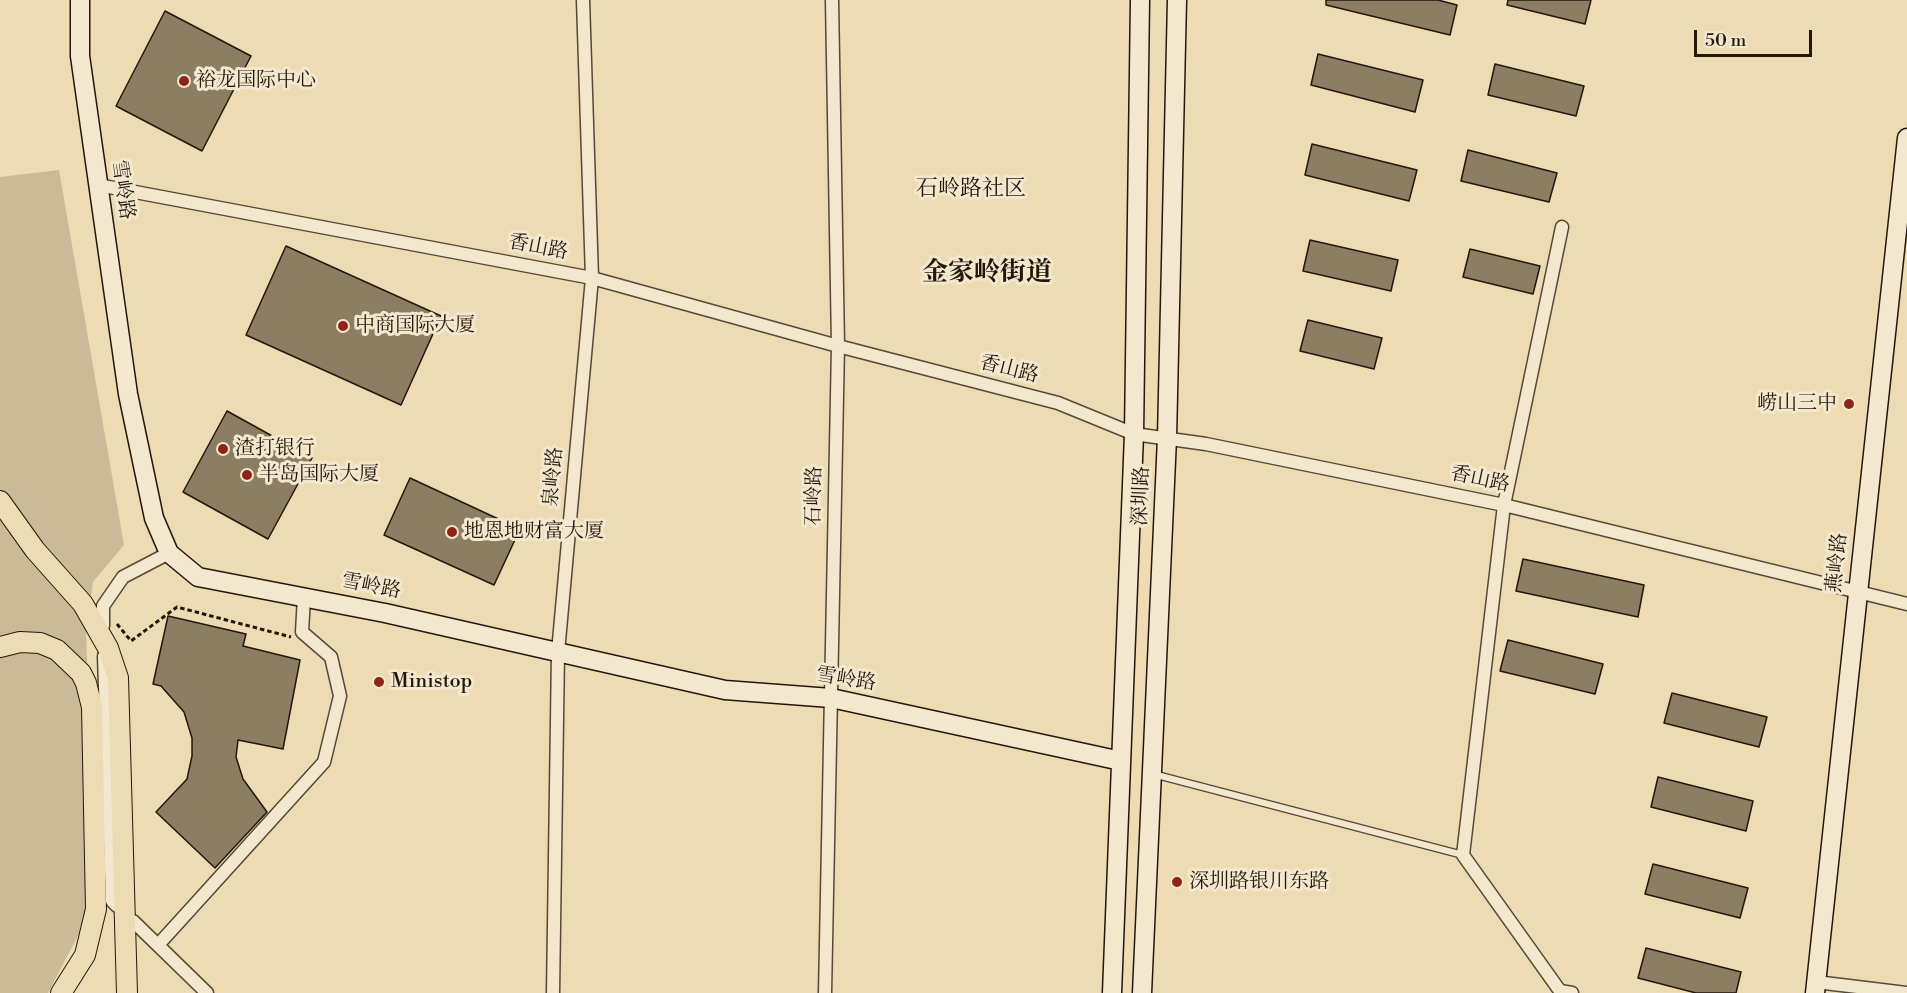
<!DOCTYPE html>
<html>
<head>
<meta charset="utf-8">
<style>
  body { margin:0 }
  #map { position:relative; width:1907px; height:993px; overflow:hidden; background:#ecdbb3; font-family:"Libre Bodoni",serif }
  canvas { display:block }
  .scale { position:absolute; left:1694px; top:30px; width:118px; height:27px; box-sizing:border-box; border:3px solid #23170c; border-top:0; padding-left:8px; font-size:18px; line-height:21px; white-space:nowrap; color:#23170c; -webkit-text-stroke:4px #f3e8ce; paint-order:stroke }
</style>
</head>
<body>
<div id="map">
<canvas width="1907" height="993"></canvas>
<div class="scale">50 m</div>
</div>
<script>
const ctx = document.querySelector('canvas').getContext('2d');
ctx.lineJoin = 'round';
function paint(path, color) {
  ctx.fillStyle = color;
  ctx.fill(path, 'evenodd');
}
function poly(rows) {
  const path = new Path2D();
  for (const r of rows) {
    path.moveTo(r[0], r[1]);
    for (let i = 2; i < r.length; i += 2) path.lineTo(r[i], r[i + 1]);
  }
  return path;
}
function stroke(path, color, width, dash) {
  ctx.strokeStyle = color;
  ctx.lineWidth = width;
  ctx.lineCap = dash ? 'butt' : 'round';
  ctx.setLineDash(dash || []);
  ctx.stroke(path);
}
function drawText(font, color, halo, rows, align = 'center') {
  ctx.font = font + ' "Libre Bodoni","Noto Serif SC",serif';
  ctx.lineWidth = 6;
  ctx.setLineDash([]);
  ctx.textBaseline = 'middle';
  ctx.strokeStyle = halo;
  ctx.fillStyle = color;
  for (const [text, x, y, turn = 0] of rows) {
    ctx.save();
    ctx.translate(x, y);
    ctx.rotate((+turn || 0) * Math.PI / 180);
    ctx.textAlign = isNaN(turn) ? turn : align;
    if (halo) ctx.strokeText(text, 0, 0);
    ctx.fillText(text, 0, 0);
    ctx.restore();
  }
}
const green = poly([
  [59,170,124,545,93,582,86,632,96,901,48,993,0,993,0,177]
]);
const building = poly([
  [1326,0,1438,0,1457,5,1450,35,1326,5,1326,0],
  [1508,0,1591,0,1585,24,1507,5,1508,0],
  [165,11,251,56,202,151,116,106,165,11],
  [1318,54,1423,80,1415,112,1311,85,1318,54],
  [1495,64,1584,86,1576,116,1488,95,1495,64],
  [1312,144,1417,170,1409,201,1305,175,1312,144],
  [1468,150,1557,173,1549,202,1461,181,1468,150],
  [1310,240,1398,260,1391,291,1303,271,1310,240],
  [286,246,441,316,401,405,246,335,286,246],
  [1470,249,1540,266,1533,294,1463,277,1470,249],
  [1308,320,1382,338,1374,369,1300,351,1308,320],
  [227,411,312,458,268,539,183,492,227,411],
  [410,478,520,529,494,585,384,535,410,478],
  [1523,559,1644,585,1638,617,1516,591,1523,559],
  [168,616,246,634,243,646,300,660,283,749,238,740,236,757,243,779,267,812,215,868,156,812,187,779,192,756,192,738,184,712,161,686,153,684,168,616],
  [1508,640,1603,664,1595,694,1500,671,1508,640],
  [1672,693,1767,717,1759,747,1664,723,1672,693],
  [1658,777,1753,801,1746,831,1651,807,1658,777],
  [1653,864,1748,888,1740,918,1645,894,1653,864],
  [1646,948,1741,972,1736,993,1696,993,1638,978,1646,948]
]);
const path = poly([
  [117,624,131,641,177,607,291,637]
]);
const lane = poly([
  [1153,774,1463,855]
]);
const street = poly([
  [98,185,592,278,838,346,1058,403,1134,434,1206,444,1504,505,1907,604],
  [1562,227,1504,505,1463,855,1560,991,1572,993],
  [103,626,103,606,123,577,169,553],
  [104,656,112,901,117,906],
  [133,921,207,993],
  [158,945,324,762,340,696,331,657,302,632,304,597],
  [1816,982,1907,993],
  [553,993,558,652,592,278,583,0],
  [825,993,838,346,832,0]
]);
const secondary = poly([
  [80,0,80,56,128,394,154,518,169,553,198,577,385,613,725,690,831,698,1121,761],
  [1112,993,1134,434,1140,0],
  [1142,993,1167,438,1177,0],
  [1815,993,1907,138]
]);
const primary = poly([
  [0,501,35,550,83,604,108,648,118,678,127,993],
  [0,647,20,642,40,643,57,650,81,673,86,683,92,707,96,909,85,955,61,993]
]);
const markers = [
  [184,81,6,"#8f2418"],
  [343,326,6,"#8f2418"],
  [1849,404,6,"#8f2418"],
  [223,449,6,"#8f2418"],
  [247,475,6,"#8f2418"],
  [452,532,6,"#8f2418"],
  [379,682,6,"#8f2418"],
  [1177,882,6,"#8f2418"]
];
const poiNames = [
  ["裕龙国际中心",196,81],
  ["中商国际大厦",355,326],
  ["崂山三中",1837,404,"right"],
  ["渣打银行",235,449],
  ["半岛国际大厦",259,475],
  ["地恩地财富大厦",464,532],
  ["Ministop",391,682],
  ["深圳路银川东路",1189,882]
];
const streetNames = [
  ["雪岭路",122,190,82],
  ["香山路",538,248,11],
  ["香山路",1009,370,14],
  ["泉岭路",554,477,-85],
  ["香山路",1480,480,12],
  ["石岭路",815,496,-89],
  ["深圳路",1142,496,-88],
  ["燕岭路",1838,563,-84],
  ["雪岭路",371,587,11],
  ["雪岭路",846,680,9]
];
const quarterNames = [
  ["石岭路社区",971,190]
];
const districtNames = [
  ["金家岭街道",987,274]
];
paint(green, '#caba97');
paint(building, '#8c7d63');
stroke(building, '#23170c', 1.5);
stroke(lane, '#554836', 9);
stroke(street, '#554836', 15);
stroke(secondary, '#23170c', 21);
stroke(primary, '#23170c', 22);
stroke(path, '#23170c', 3, [4.5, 3]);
stroke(lane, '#f3e8ce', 6);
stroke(street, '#f3e8ce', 12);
stroke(secondary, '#f3e8ce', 18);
stroke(primary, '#ecdbb3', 20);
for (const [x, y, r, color] of markers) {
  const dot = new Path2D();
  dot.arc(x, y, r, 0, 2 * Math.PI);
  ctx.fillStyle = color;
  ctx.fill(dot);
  stroke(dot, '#f3e8ce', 2);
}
drawText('20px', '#23170c', '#f3e8ce', poiNames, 'left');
drawText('20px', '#23170c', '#f3e8ce', streetNames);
drawText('22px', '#23170c', '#f3e8ce', quarterNames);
drawText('bold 26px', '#23170c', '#f3e8ce', districtNames);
</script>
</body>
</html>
